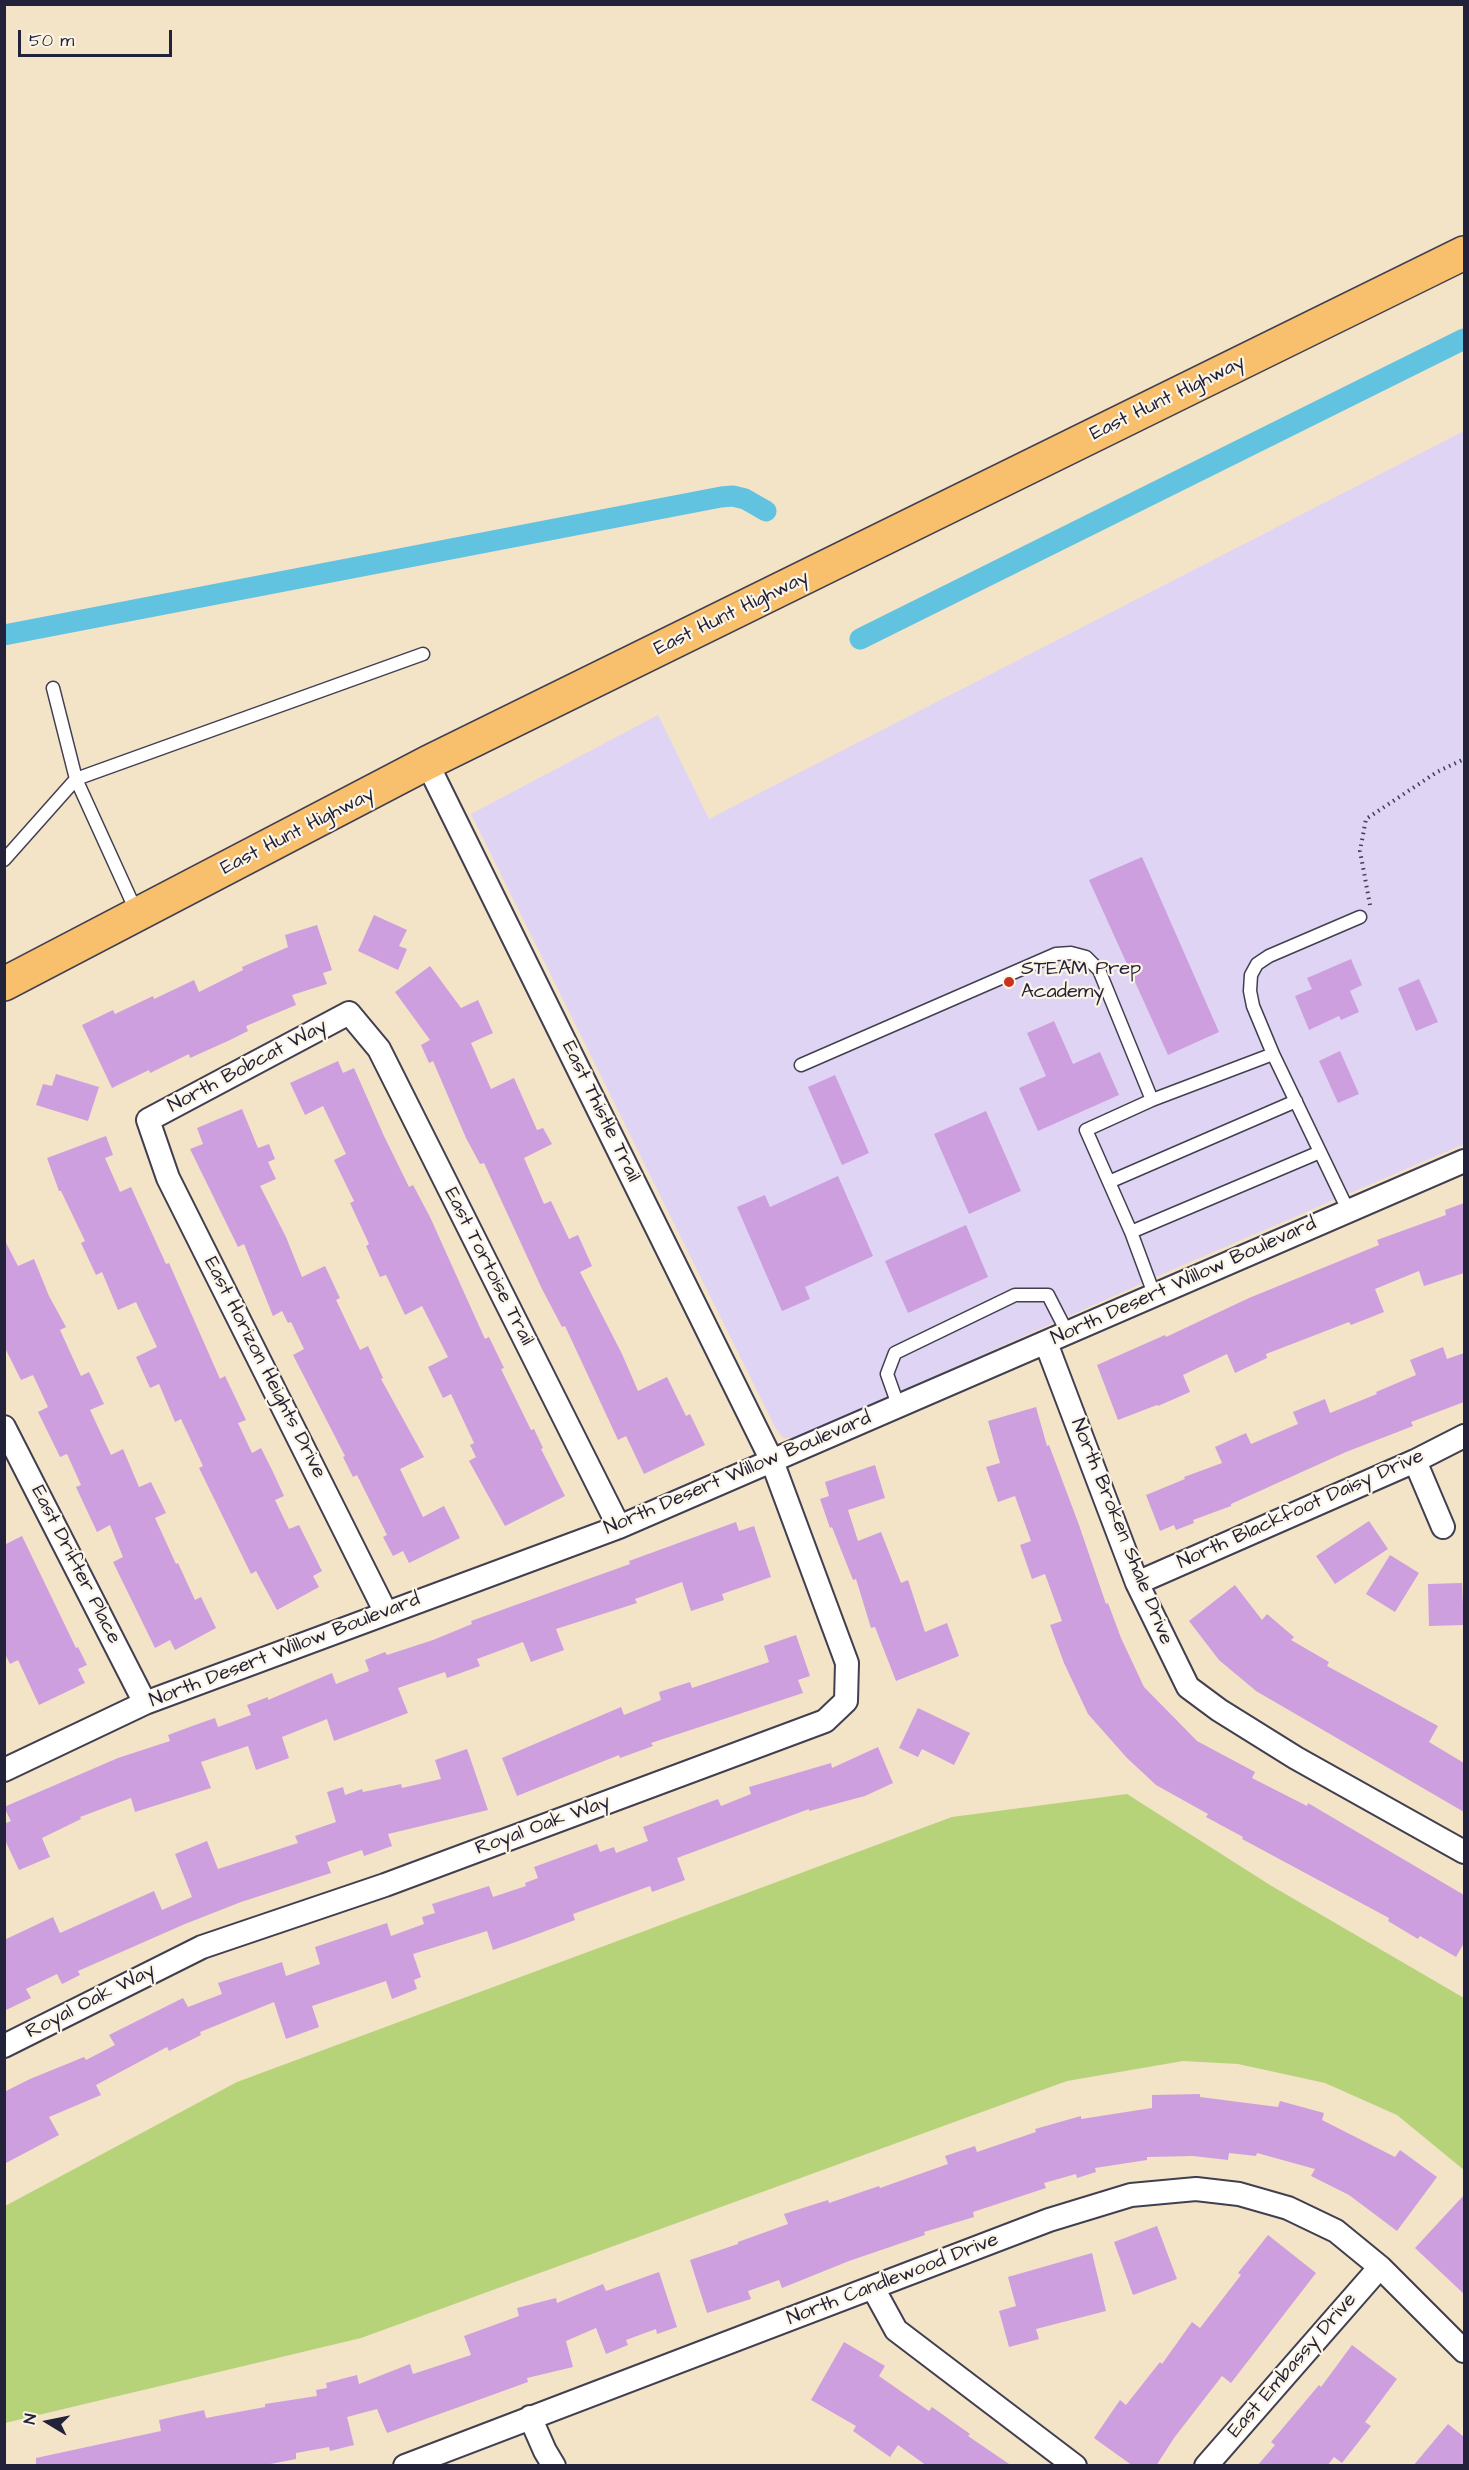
<!DOCTYPE html>
<html>
<head>
<meta charset="utf-8">
<style>
  body { margin:0 }
  #map { position:relative; width:1469px; height:2470px; overflow:hidden; background:#f3e3c7; font-family:"Architects Daughter",sans-serif }
  canvas { display:block }
  .frame { position:absolute; inset:0; border:6px solid #22223b; pointer-events:none }
  .north { position:absolute; left:18px; top:2392px; width:60px; height:60px; -webkit-text-stroke:4px #fcf5e5; paint-order:stroke; rotate:280deg; font-size:16px; font-weight:700; line-height:24px; text-align:center; color:#22223b }
  .north::after { content:''; display:block; margin:auto; width:21px; height:27px; background:#22223b; clip-path:polygon(50% 0,100% 100%,50% 72%,0 100%) }
  .scale { position:absolute; left:18px; top:30px; width:154px; height:27px; box-sizing:border-box; border:3px solid #22223b; border-top:0; padding-left:8px; font-size:18px; line-height:21px; white-space:nowrap; color:#22223b; -webkit-text-stroke:4px #fcf5e5; paint-order:stroke }
</style>
</head>
<body>
<div id="map">
<canvas width="1469" height="2470"></canvas>
<div class="frame"></div>
<div class="north">N</div>
<div class="scale">50 m</div>
</div>
<script>
const ctx = document.querySelector('canvas').getContext('2d');
ctx.lineJoin = 'round';
function paint(path, color) {
  ctx.fillStyle = color;
  ctx.fill(path, 'evenodd');
}
function poly(rows) {
  const path = new Path2D();
  for (const r of rows) {
    path.moveTo(r[0], r[1]);
    for (let i = 2; i < r.length; i += 2) path.lineTo(r[i], r[i + 1]);
  }
  return path;
}
function stroke(path, color, width, dash) {
  ctx.strokeStyle = color;
  ctx.lineWidth = width;
  ctx.lineCap = dash ? 'butt' : 'round';
  ctx.setLineDash(dash || []);
  ctx.stroke(path);
}
function drawText(font, color, halo, rows, align = 'center') {
  ctx.font = font + ' "Architects Daughter",sans-serif';
  ctx.lineWidth = 4.5;
  ctx.setLineDash([]);
  ctx.textBaseline = 'middle';
  ctx.strokeStyle = halo;
  ctx.fillStyle = color;
  for (const [text, x, y, turn = 0] of rows) {
    ctx.save();
    ctx.translate(x, y);
    ctx.rotate((+turn || 0) * Math.PI / 180);
    ctx.textAlign = isNaN(turn) ? turn : align;
    if (halo) ctx.strokeText(text, 0, 0);
    ctx.fillText(text, 0, 0);
    ctx.restore();
  }
}
const built = poly([
  [1464,431,1464,1144,1190,1262,796,1438,783,1438,775,1427,471,814,658,715,709,819]
]);
const green = poly([
  [1127,1794,1270,1885,1464,1998,1464,2170,1397,2115,1325,2083,1238,2064,1183,2061,1067,2081,361,2338,5,2423,5,2206,237,2082,952,1817]
]);
const canal = poly([
  [4,635,721,497,733,496,745,499,766,511],
  [860,639,1464,339]
]);
const building = poly([
  [1142,857,1219,1032,1168,1055,1089,880],
  [374,915,407,930,399,946,407,949,398,970,358,951],
  [317,925,332,970,323,973,327,984,292,995,296,1005,246,1026,248,1031,230,1040,190,1058,189,1054,150,1073,149,1070,112,1088,82,1025,113,1010,115,1014,153,996,154,999,194,980,199,992,243,970,242,967,288,947,285,935],
  [1351,959,1362,985,1350,991,1359,1012,1341,1020,1339,1016,1309,1030,1295,996,1312,989,1307,978],
  [430,966,461,1008,478,1000,493,1033,471,1043,491,1089,514,1078,537,1130,543,1128,552,1144,524,1158,544,1204,551,1201,569,1239,578,1235,592,1266,580,1272,622,1354,638,1391,667,1377,686,1416,690,1414,705,1445,644,1474,626,1436,618,1440,565,1326,562,1327,542,1289,484,1163,480,1164,466,1138,433,1061,429,1063,421,1045,430,1040,395,992],
  [1419,979,1438,1022,1416,1031,1398,988],
  [1054,1021,1073,1064,1100,1052,1119,1095,1038,1131,1019,1088,1046,1076,1027,1033],
  [1340,1051,1359,1094,1338,1103,1319,1061],
  [338,1061,343,1073,354,1068,384,1136,409,1187,413,1185,430,1217,485,1339,489,1337,504,1368,501,1369,531,1430,534,1429,543,1448,541,1449,565,1496,505,1526,469,1461,476,1457,470,1445,474,1443,451,1394,443,1398,428,1367,448,1357,422,1306,405,1315,386,1275,380,1277,366,1246,369,1244,350,1203,354,1201,334,1160,346,1154,323,1106,305,1115,290,1083],
  [56,1074,99,1087,88,1121,36,1105,43,1084,52,1086],
  [835,1075,869,1153,842,1165,808,1087],
  [242,1109,258,1148,269,1144,275,1159,268,1162,276,1179,260,1186,286,1237,302,1277,325,1266,340,1298,336,1300,360,1350,368,1346,383,1378,381,1379,424,1457,400,1469,423,1517,444,1506,460,1538,409,1563,403,1551,393,1556,383,1537,387,1535,357,1475,353,1477,343,1457,345,1456,293,1355,304,1349,291,1322,288,1323,282,1311,273,1316,244,1244,238,1247,190,1149,203,1144,197,1128],
  [986,1111,1021,1191,969,1214,934,1134],
  [106,1136,113,1155,105,1158,120,1192,131,1187,166,1264,169,1263,220,1379,225,1376,246,1420,238,1423,252,1453,261,1448,273,1472,284,1496,275,1500,289,1529,299,1525,322,1571,313,1576,319,1587,277,1610,256,1571,251,1574,199,1468,203,1466,181,1419,175,1422,159,1384,150,1388,136,1357,157,1347,136,1302,118,1310,102,1272,96,1275,81,1243,85,1241,61,1191,59,1191,47,1158],
  [838,1176,873,1256,805,1287,810,1299,782,1311,737,1207,765,1195,770,1207],
  [1464,1203,1464,1273,1424,1286,1419,1271,1375,1289,1384,1312,1351,1325,1349,1322,1266,1354,1267,1358,1235,1373,1227,1354,1183,1375,1190,1392,1158,1406,1157,1405,1118,1420,1097,1365,1165,1335,1166,1337,1249,1298,1379,1245,1377,1240,1446,1215,1445,1210],
  [966,1225,988,1277,908,1313,885,1261],
  [4,1239,18,1266,34,1259,49,1296,66,1327,60,1330,81,1376,89,1372,104,1404,90,1410,111,1455,123,1449,139,1487,151,1482,166,1513,155,1518,176,1564,178,1563,195,1600,201,1597,216,1628,175,1650,170,1640,155,1648,113,1562,123,1557,110,1525,97,1532,76,1487,81,1485,67,1454,60,1457,38,1412,48,1407,33,1375,21,1380,4,1346],
  [1443,1347,1447,1359,1464,1353,1464,1402,1411,1422,1413,1426,1346,1452,1231,1504,1231,1506,1193,1520,1194,1523,1176,1530,1174,1525,1160,1531,1146,1495,1185,1479,1184,1477,1222,1463,1215,1447,1246,1433,1251,1444,1298,1424,1293,1412,1325,1399,1330,1413,1377,1394,1376,1392,1416,1375,1410,1360],
  [1036,1407,1047,1446,1049,1445,1079,1525,1106,1604,1108,1603,1121,1638,1144,1687,1197,1741,1255,1772,1252,1778,1307,1806,1308,1803,1464,1895,1464,1943,1456,1957,1420,1936,1418,1939,1388,1921,1389,1918,1242,1839,1243,1837,1206,1817,1208,1814,1156,1785,1127,1758,1088,1714,1064,1663,1050,1625,1062,1621,1045,1574,1032,1579,1020,1545,1031,1541,1015,1496,998,1502,986,1467,1000,1463,988,1421],
  [875,1465,885,1498,848,1510,858,1541,881,1532,901,1583,908,1580,925,1632,947,1623,959,1656,896,1681,875,1627,871,1628,856,1579,853,1580,832,1527,830,1528,820,1499,829,1496,825,1482],
  [1369,1521,1388,1549,1335,1584,1316,1556],
  [736,1522,739,1531,754,1526,771,1577,722,1594,724,1600,691,1611,682,1582,635,1599,637,1603,556,1629,564,1650,531,1662,523,1642,477,1659,480,1666,447,1678,445,1672,398,1688,408,1713,334,1741,327,1719,282,1737,289,1758,256,1770,248,1746,201,1762,211,1788,135,1812,131,1798,80,1817,81,1819,42,1838,50,1857,19,1870,4,1838,4,1824,11,1821,4,1807,118,1758,170,1741,168,1735,195,1725,215,1718,218,1727,251,1715,247,1705,268,1697,268,1700,332,1673,336,1684,369,1671,365,1660,385,1652,387,1655,433,1640,472,1624,471,1621,630,1564,629,1561],
  [22,1536,76,1648,78,1647,87,1665,78,1669,85,1683,39,1705,18,1660,10,1664,4,1652,4,1545],
  [1390,1555,1419,1573,1395,1612,1366,1594],
  [1462,1583,1464,1625,1429,1626,1428,1584],
  [1235,1585,1262,1620,1267,1614,1294,1637,1291,1640,1329,1662,1327,1666,1438,1726,1429,1742,1464,1763,1464,1812,1256,1691,1219,1660,1189,1621],
  [796,1635,810,1676,798,1680,803,1693,651,1743,653,1746,620,1758,619,1755,517,1796,502,1758,621,1707,624,1715,661,1700,659,1692,690,1682,692,1688,769,1662,764,1646],
  [918,1708,970,1733,954,1765,922,1749,918,1757,899,1748],
  [878,1747,893,1783,865,1796,809,1811,809,1809,677,1858,685,1880,652,1892,650,1886,573,1914,575,1920,527,1938,493,1950,487,1931,413,1954,421,1977,414,1980,417,1989,392,1999,386,1981,312,2006,319,2027,286,2039,274,2002,200,2032,201,2035,169,2051,167,2047,96,2085,101,2095,49,2117,59,2135,4,2164,4,2092,30,2079,84,2057,86,2060,115,2045,109,2035,183,1998,188,2007,222,1994,218,1983,282,1962,286,1976,320,1964,315,1947,387,1923,391,1936,424,1924,422,1917,435,1913,432,1904,489,1886,493,1897,526,1886,525,1883,538,1878,534,1867,597,1844,600,1852,614,1847,616,1853,648,1841,643,1827,718,1799,721,1806,751,1794,749,1787,831,1763,832,1768],
  [467,1749,488,1810,388,1834,392,1846,364,1856,362,1850,327,1862,331,1873,241,1902,185,1924,78,1971,80,1975,62,1984,57,1974,26,1989,31,1998,4,2011,4,1940,53,1917,60,1933,154,1891,162,1910,192,1897,175,1854,207,1841,218,1869,298,1843,295,1836,336,1822,327,1792,343,1787,345,1795,362,1789,363,1792,401,1784,402,1788,441,1779,435,1760],
  [1200,2094,1200,2097,1278,2107,1280,2101,1324,2113,1322,2120,1395,2157,1400,2150,1437,2177,1397,2231,1349,2195,1311,2176,1315,2169,1257,2153,1256,2156,1229,2153,1228,2160,1193,2156,1147,2157,1147,2160,1095,2168,1096,2172,1077,2178,1076,2174,1044,2183,1046,2188,973,2212,974,2217,924,2232,925,2235,849,2261,782,2288,779,2280,748,2291,751,2299,707,2313,690,2260,738,2244,738,2242,788,2224,784,2214,828,2200,829,2203,879,2186,880,2188,948,2164,945,2156,975,2146,977,2152,1036,2132,1035,2129,1081,2116,1081,2119,1152,2108,1152,2095],
  [1464,2195,1464,2294,1415,2248],
  [1157,2226,1177,2279,1133,2295,1114,2242],
  [1268,2235,1316,2273,1231,2383,1222,2376,1174,2438,1156,2466,1133,2466,1094,2438,1120,2400,1126,2405,1160,2362,1162,2364,1192,2322,1200,2328,1241,2275,1238,2273],
  [1092,2253,1106,2311,1036,2329,1039,2339,1009,2347,999,2311,1016,2306,1008,2277],
  [659,2272,677,2327,657,2334,656,2329,626,2340,628,2345,606,2354,596,2328,566,2341,573,2367,527,2378,528,2382,387,2433,377,2409,347,2417,354,2445,330,2451,329,2447,296,2453,296,2459,260,2466,36,2466,36,2458,161,2431,159,2420,204,2410,206,2418,265,2407,265,2404,317,2396,316,2390,327,2388,326,2383,357,2375,359,2384,410,2364,413,2374,471,2355,464,2336,519,2316,517,2308,556,2298,557,2303,603,2284,606,2291],
  [844,2342,885,2366,879,2376,929,2411,932,2407,970,2434,968,2436,1012,2466,927,2466,898,2445,890,2457,853,2431,856,2426,811,2400],
  [1352,2345,1397,2379,1365,2422,1371,2426,1342,2463,1334,2457,1327,2466,1257,2466,1275,2445,1271,2442,1319,2385,1321,2387],
  [1448,2424,1464,2437,1464,2466,1413,2466]
]);
const path = poly([
  [1370,905,1360,851,1366,819,1437,772,1464,759]
]);
const lane = poly([
  [53,688,76,779,137,913],
  [4,860,76,779,423,654],
  [1273,1054,1253,1006,1250,991,1251,975,1257,964,1269,956,1360,917],
  [801,1065,1056,954,1071,953,1086,957,1099,970,1152,1100],
  [1109,1182,1296,1101],
  [1131,1232,1320,1152],
  [1154,1294,1131,1232,1086,1130,1152,1100,1273,1054,1348,1210],
  [898,1405,887,1374,895,1353,1015,1295,1048,1295,1068,1334]
]);
const street = poly([
  [1046,1343,1137,1583,1188,1687,1219,1710,1296,1758,1464,1852],
  [4,1427,145,1703],
  [1415,1461,1443,1527],
  [1137,1583,1415,1461,1464,1436],
  [386,1613,168,1178,148,1120,349,1013,379,1049,619,1527],
  [4,1770,145,1703,619,1527,1464,1161],
  [4,2046,202,1947,385,1885,825,1721,846,1701,847,1663,772,1461,427,763],
  [873,2288,896,2330,1075,2466],
  [530,2417,545,2451,554,2466],
  [405,2466,1049,2220,1131,2195,1196,2189,1239,2194,1288,2208,1336,2231,1380,2267,1464,2351],
  [1206,2466,1380,2267]
]);
const primary = poly([
  [4,984,427,763,1464,253]
]);
const markers = [
  [1009,982,6,"#c8321e"]
];
const streetNames = [
  ["East Hunt Highway",1168,399,-26],
  ["East Hunt Highway",732,614,-26],
  ["East Hunt Highway",298,832,-27],
  ["North Bobcat Way",248,1067,-28],
  ["East Thistle Trail",600,1112,64],
  ["East Tortoise Trail",488,1267,63],
  ["North Desert Willow Boulevard",1184,1282,-24],
  ["East Horizon Heights Drive",264,1368,63],
  ["North Desert Willow Boulevard",738,1474,-23],
  ["North Blackfoot Daisy Drive",1301,1510,-24],
  ["North Broken Shale Drive",1121,1532,68],
  ["East Drifter Place",75,1565,63],
  ["North Desert Willow Boulevard",285,1651,-21],
  ["Royal Oak Way",543,1826,-20],
  ["Royal Oak Way",91,2002,-27],
  ["North Candlewood Drive",893,2280,-21],
  ["East Embassy Drive",1293,2366,-49]
];
const poiNames = [
  ["STEAM Prep",1021,970],
  ["Academy",1021,993]
];
paint(built, '#e0d4f4');
paint(green, '#b6d37a');
stroke(canal, '#62c3e0', 21);
paint(building, '#ce9fdf');
stroke(lane, '#413f50', 15);
stroke(street, '#413f50', 26);
stroke(primary, '#413f50', 36);
stroke(path, '#413f50', 4, [1.5, 4.5]);
stroke(lane, '#fff', 12);
stroke(street, '#fff', 22);
stroke(primary, '#f8bf6c', 33);
for (const [x, y, r, color] of markers) {
  const dot = new Path2D();
  dot.arc(x, y, r, 0, 2 * Math.PI);
  ctx.fillStyle = color;
  ctx.fill(dot);
  stroke(dot, '#fcf5e5', 2);
}
drawText('20px', '#22223b', '#fcf5e5', streetNames);
drawText('20px', '#22223b', '#fcf5e5', poiNames, 'left');
</script>
</body>
</html>
